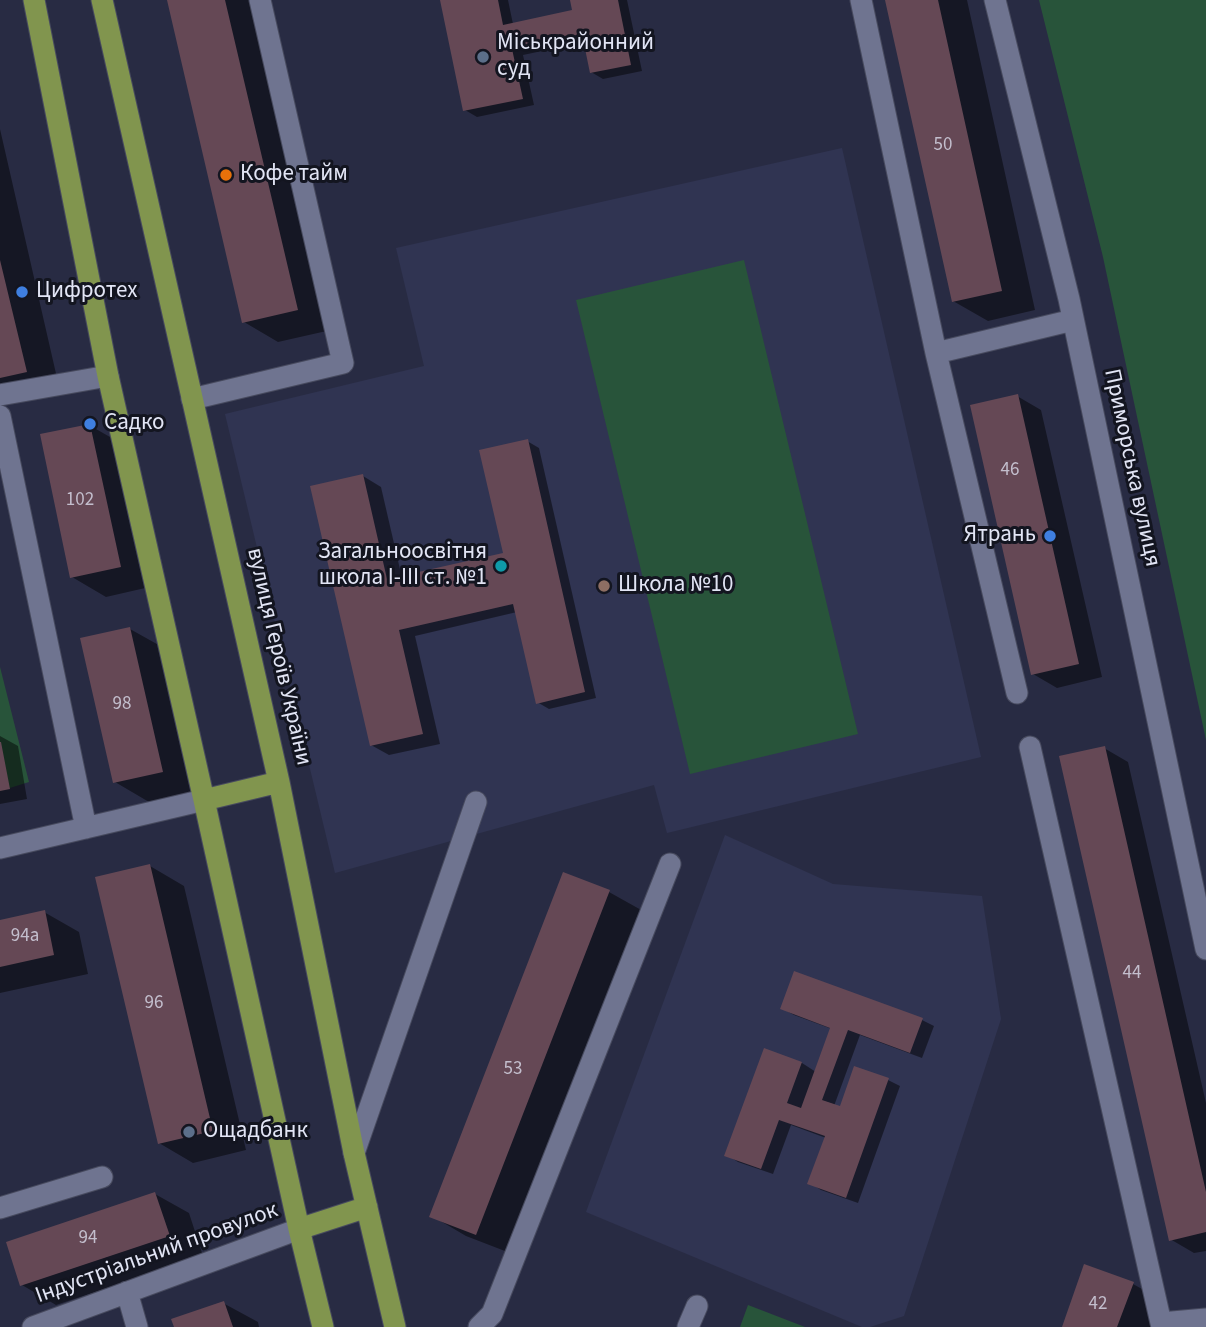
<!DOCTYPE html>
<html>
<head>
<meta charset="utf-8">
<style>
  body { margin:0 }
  canvas { display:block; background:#282b43 }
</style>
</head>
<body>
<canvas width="1206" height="1327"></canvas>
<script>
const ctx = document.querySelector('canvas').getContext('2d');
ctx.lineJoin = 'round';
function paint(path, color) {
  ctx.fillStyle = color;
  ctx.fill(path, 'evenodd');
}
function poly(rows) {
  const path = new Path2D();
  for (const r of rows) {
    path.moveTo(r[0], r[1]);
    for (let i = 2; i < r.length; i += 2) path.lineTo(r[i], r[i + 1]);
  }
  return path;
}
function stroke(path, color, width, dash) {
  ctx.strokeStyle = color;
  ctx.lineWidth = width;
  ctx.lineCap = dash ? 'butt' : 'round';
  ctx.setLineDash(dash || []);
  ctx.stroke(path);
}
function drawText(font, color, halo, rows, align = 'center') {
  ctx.font = font + ' "Source Sans 3",sans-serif';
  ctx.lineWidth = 6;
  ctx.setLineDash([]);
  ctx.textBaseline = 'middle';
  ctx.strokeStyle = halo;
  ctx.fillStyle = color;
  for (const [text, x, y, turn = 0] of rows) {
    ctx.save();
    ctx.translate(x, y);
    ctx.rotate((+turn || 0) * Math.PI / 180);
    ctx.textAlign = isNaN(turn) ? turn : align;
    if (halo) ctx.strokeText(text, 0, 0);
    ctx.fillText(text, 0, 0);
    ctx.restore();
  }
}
const built = poly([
  [842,148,981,757,667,833,654,785,335,873,225,414,424,366,396,248],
  [725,835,833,884,982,896,1001,1019,904,1316,870,1327,862,1327,586,1212]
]);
const green = poly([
  [1039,0,1206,0,1206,740,1103,257],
  [744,260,858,734,690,774,576,300],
  [0,667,29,782,0,791],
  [748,1305,805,1327,740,1327]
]);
const shadow = poly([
  [169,0,254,0,331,330,278,342,244,322],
  [441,0,508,0,513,24,574,11,572,0,627,0,642,71,603,79,591,72,585,42,523,55,534,105,477,117,465,110],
  [887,0,967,0,1035,310,988,321,953,301],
  [0,129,60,391,0,393],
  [1017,396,1041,410,1102,677,1057,688,1033,674],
  [89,425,124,445,154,586,106,597,72,577],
  [527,441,539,448,596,698,549,709,537,702,517,612,415,636,440,744,389,755,371,745,363,476,381,487,402,578,505,554],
  [130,629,164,648,197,791,149,802,115,782],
  [0,736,18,746,27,799,0,804],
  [1104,748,1128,762,1206,1103,1206,1251,1194,1253,1170,1239],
  [150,866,184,886,246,1150,193,1163,159,1143],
  [609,892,643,911,510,1253,466,1236,432,1216],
  [44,912,79,932,88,974,0,993,0,922],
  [783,1009,922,1020,934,1026,922,1058,860,1035,834,1106,841,1108,888,1080,900,1086,858,1203,821,1190,810,1183,826,1138,791,1125,773,1174,738,1162,727,1155,765,1050,802,1063,816,1072,832,1029,794,1015],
  [155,1194,189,1213,203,1256,56,1305,22,1285],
  [1133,1284,1167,1303,1158,1327,1063,1327],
  [223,1303,258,1322,259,1327,176,1327]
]);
const building = poly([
  [167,0,225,0,298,310,242,323],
  [440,0,498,0,503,25,572,10,570,0,618,0,631,65,590,73,582,34,512,49,523,99,463,111],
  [885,0,938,0,1002,291,952,302],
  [0,260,27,372,0,378],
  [1018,394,1079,664,1031,675,970,405],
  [90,424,121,567,70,578,40,434],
  [528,439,585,692,536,704,513,604,399,630,423,734,370,746,310,486,363,474,387,579,503,553,479,450],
  [130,627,163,772,113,783,80,638],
  [0,742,1,742,10,789,0,791],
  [1105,746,1206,1192,1206,1232,1169,1241,1059,756],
  [150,864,213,1131,158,1144,95,877],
  [563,872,610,890,476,1235,429,1217],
  [45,910,54,955,0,967,0,920],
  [794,971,923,1018,910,1053,848,1030,822,1100,840,1106,854,1066,889,1078,846,1198,807,1184,825,1136,779,1120,761,1169,724,1156,764,1048,802,1062,787,1103,801,1108,830,1028,780,1009],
  [155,1192,170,1236,20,1286,6,1242],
  [1084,1264,1134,1282,1117,1327,1062,1327],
  [224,1301,233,1327,174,1327,171,1319]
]);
const minor = poly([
  [861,0,936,353,1017,693],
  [995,0,1069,299,1206,949],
  [936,353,1073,320],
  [0,395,108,376],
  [192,399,343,363,260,0],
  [0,416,86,828],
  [1030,747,1161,1323,1206,1319],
  [0,848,204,800],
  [354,1153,476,802],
  [0,1208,102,1177],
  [127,1292,137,1327],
  [33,1327,299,1229],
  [479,1327,492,1314,670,864],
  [688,1327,697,1306]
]);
const major = poly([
  [34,0,108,376,204,800,299,1229,323,1327],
  [102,0,279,782,354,1153,395,1327],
  [204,800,279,782],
  [299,1229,367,1207]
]);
const markers = [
  [483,57,7,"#5c6f8a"],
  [226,175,7,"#e8710a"],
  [22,292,7,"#3f7fe0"],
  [90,424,7,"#3f7fe0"],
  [1050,536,7,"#3f7fe0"],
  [501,566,7,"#0f9aa8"],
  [604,586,7,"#8d6e63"],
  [189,1132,7,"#5c6f8a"]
];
const numberNames = [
  ["50",943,146],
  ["46",1010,471],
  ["102",80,501],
  ["98",122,705],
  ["94а",25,937],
  ["44",1132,974],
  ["96",154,1004],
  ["53",513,1070],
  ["94",88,1239],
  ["42",1098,1305]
];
const poiNames = [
  ["Міськрайонний",497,44],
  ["суд",497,70],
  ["Кофе тайм",240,175],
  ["Цифротех",36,292],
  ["Садко",104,424],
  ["Ятрань",1036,536,"right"],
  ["Загальноосвітня",487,553,"right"],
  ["школа І-ІІІ ст. №1",487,579,"right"],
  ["Школа №10",618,586],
  ["Ощадбанк",203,1132]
];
const streetNames = [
  ["Приморська вулиця",1131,468,78],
  ["вулиця Героїв України",278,657,77],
  ["Індустріальний провулок",157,1254,-20]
];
paint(built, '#303452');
paint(green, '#28543a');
paint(shadow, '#0007');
paint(building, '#654855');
stroke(minor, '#474a5e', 23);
stroke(major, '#474a5e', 23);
stroke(minor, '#6f7490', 21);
stroke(major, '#81954e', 21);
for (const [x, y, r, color] of markers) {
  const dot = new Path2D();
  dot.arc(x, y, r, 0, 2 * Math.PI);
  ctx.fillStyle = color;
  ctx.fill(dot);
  stroke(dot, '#131520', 2.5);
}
drawText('19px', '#c3becd', null, numberNames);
drawText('23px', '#e2e5f5', '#131520', poiNames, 'left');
drawText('23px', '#e2e5f5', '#131520', streetNames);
</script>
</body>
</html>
